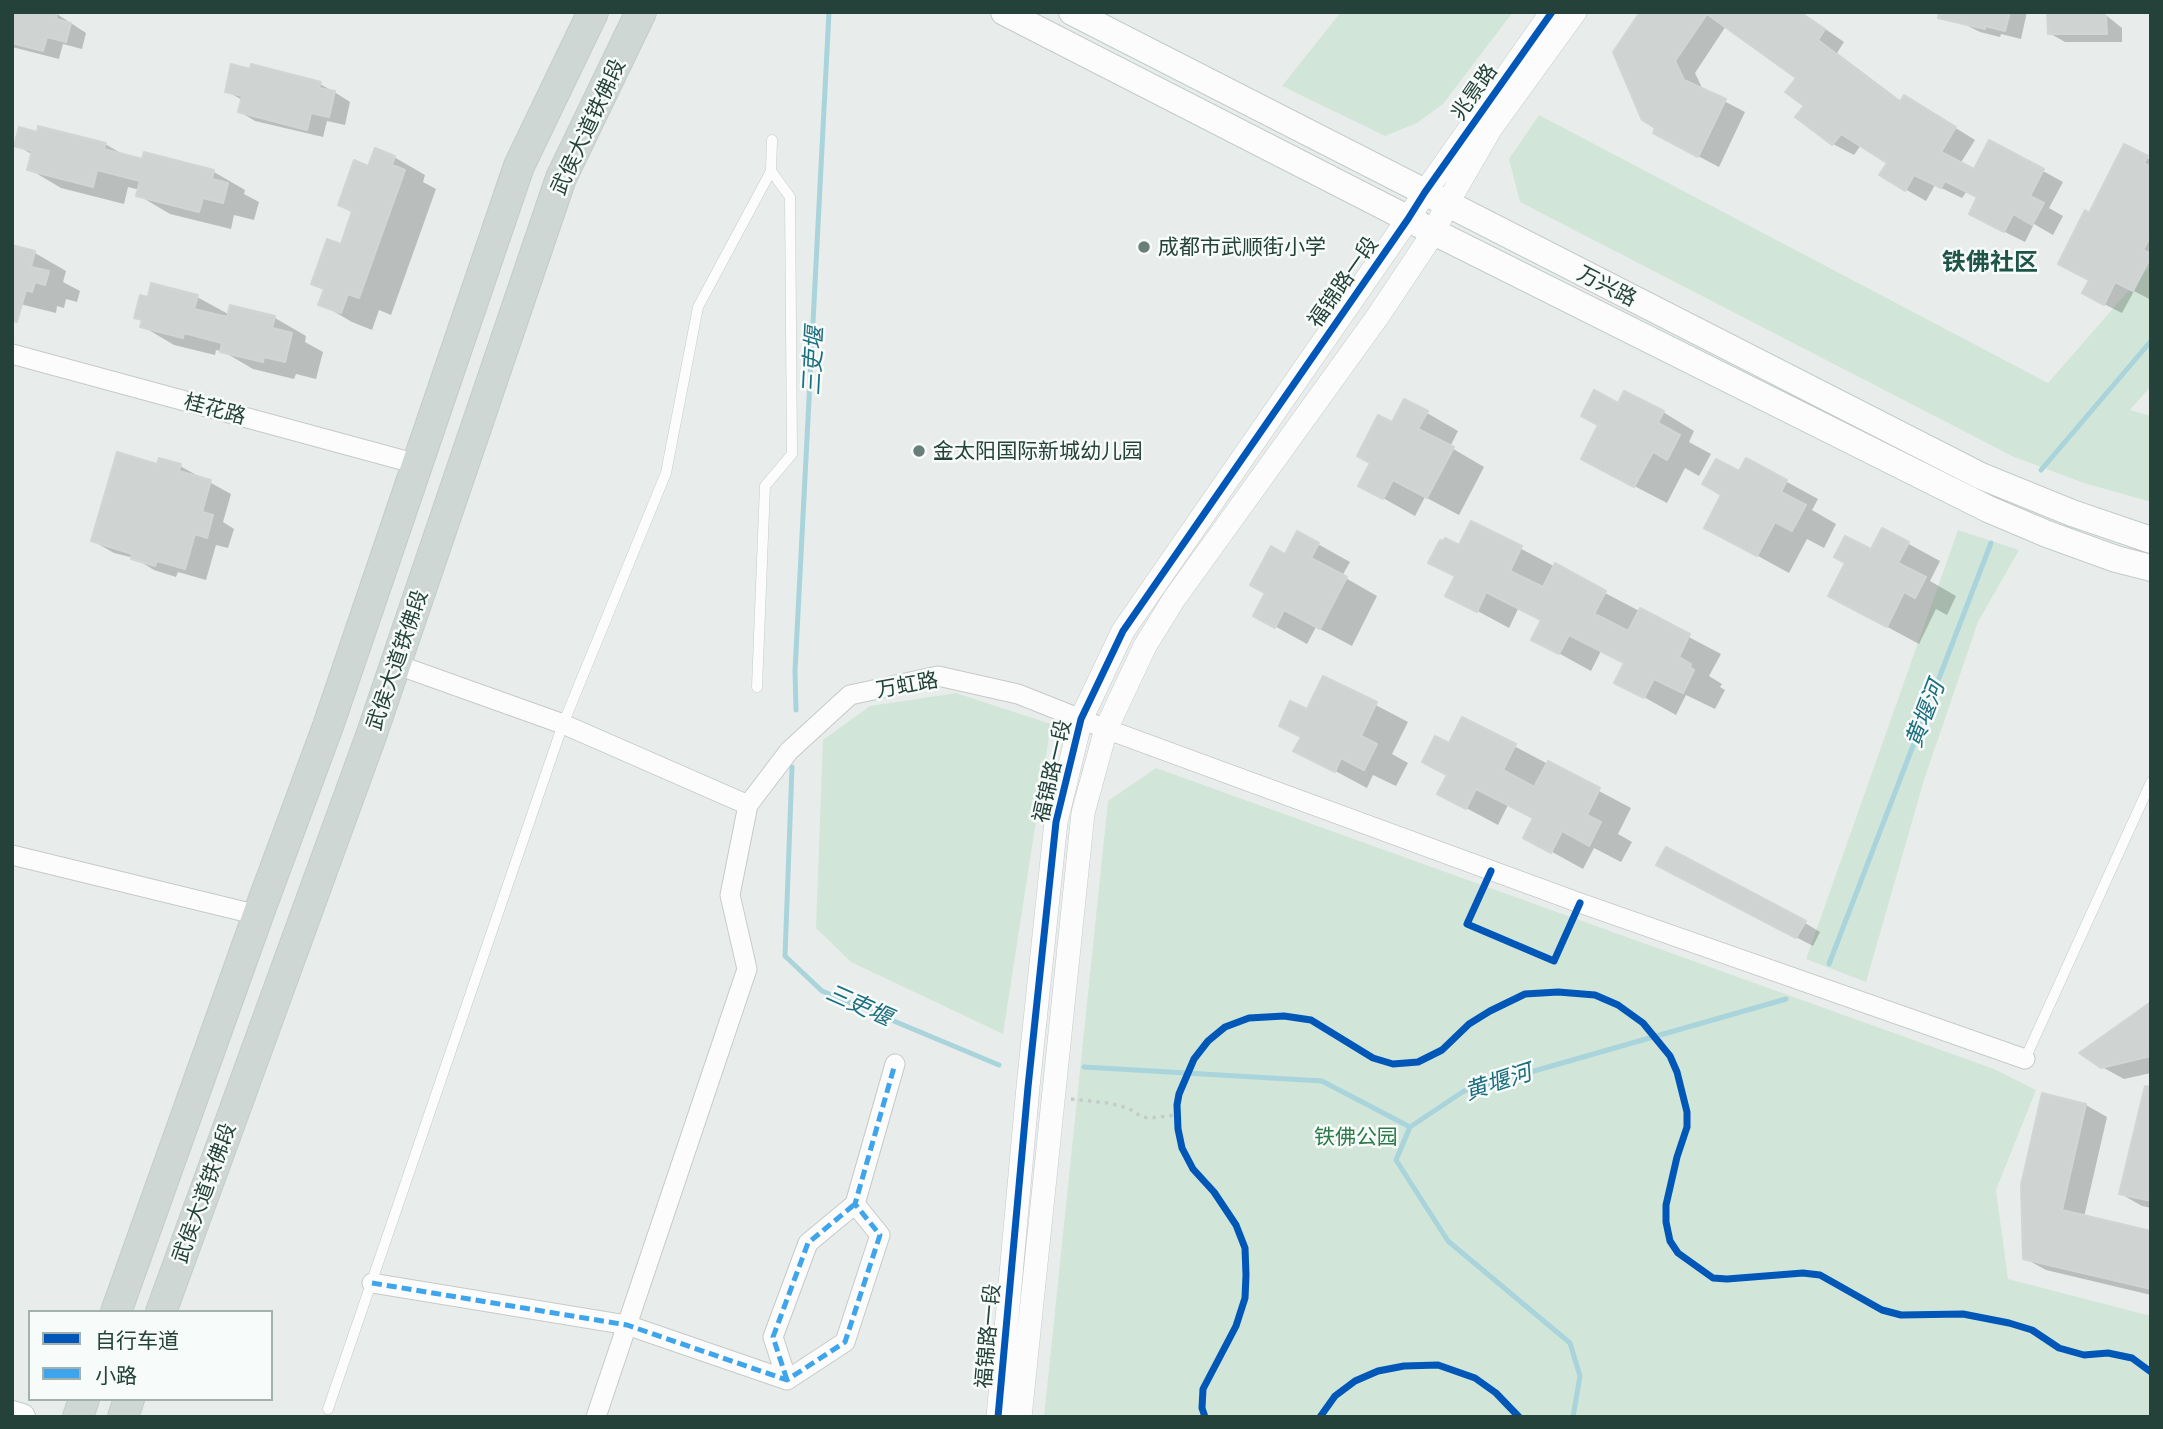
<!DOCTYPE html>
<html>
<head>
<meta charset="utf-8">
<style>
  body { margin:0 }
  #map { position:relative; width:2163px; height:1429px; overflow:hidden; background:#e8edeb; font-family:Commissioner,"Noto Sans SC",sans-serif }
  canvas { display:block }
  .frame { position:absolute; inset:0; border:14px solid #24423a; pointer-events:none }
  .legend { position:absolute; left:28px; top:1310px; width:245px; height:91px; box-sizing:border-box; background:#f7fbf9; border:2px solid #a3b1ad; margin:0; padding:9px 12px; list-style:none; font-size:21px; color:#24423a }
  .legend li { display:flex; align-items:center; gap:14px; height:35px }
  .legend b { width:35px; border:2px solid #a3b1ad }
</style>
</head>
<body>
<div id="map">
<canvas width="2163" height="1429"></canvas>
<div class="frame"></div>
<ul class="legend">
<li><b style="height:9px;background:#0057b8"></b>自行车道</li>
<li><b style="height:9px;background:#3ea4ec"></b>小路</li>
</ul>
</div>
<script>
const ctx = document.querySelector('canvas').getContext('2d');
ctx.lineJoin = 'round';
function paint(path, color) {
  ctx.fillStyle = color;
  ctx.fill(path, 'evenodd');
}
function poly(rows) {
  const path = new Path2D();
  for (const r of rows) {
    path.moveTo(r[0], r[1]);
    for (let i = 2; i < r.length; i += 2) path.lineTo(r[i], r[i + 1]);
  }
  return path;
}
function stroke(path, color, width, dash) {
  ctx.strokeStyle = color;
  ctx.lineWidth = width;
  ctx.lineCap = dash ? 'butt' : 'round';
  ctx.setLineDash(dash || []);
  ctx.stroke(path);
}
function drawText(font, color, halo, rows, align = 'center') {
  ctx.font = font + ' Commissioner,"Noto Sans SC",sans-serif';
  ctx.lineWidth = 5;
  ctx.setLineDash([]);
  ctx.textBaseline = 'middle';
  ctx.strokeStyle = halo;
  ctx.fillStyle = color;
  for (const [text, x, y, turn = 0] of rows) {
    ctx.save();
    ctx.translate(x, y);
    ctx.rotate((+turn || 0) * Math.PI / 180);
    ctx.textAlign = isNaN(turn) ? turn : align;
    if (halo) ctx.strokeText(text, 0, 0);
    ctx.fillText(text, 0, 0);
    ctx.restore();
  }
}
const green = poly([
  [1341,12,1513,12,1443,104,1417,123,1385,136,1282,86],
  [1539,115,2048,383,2151,265,2151,386,2130,410,2151,416,2151,502,2084,483,2014,457,1520,202,1509,159],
  [1958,530,2019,550,1978,622,1924,780,1866,982,1806,959],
  [956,693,1051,724,1003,1034,851,962,816,928,823,740,870,706],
  [1156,768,1994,1069,2036,1090,1996,1190,2008,1279,2151,1316,2151,1417,1044,1417,1108,801]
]);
const shadow = poly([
  [12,12,57,14,86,33,82,49,63,44,59,59,12,47],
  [1643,12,1801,12,1844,42,1837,53,1902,102,1925,109,1975,140,1960,164,1975,172,2043,171,2063,182,2049,208,2063,216,2053,235,2034,224,2025,242,1991,225,1979,198,1967,191,1962,198,1935,185,1926,201,1905,189,1889,162,1861,145,1854,155,1833,144,1798,117,1806,106,1799,77,1726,26,1695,73,1703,90,1745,112,1719,167,1675,144,1657,127],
  [1949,12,2027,12,2021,39,2001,34,2000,37,1980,32,1948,16],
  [2049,12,2102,12,2122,28,2122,42,2065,42,2049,33],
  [252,71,320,84,336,93,350,102,345,125,327,121,323,137,255,121,240,112,242,100,227,91],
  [105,144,126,156,143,161,145,154,214,172,245,190,244,194,259,202,254,220,234,215,231,229,170,214,138,195,140,190,128,187,124,204,61,188,29,169,33,155,16,145],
  [2125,147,2151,160,2151,300,2134,291,2122,313,2102,303,2091,280,2090,215],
  [394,157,425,175,423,182,436,189,391,315,379,310,372,330,352,322,321,304,326,291,313,283,342,246,354,212,340,205,369,168],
  [12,247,35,253,66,271,63,282,80,291,77,302,66,299,64,308,57,306,56,313,12,302],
  [197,297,230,315,232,307,275,318,306,336,305,342,323,352,316,379,296,374,294,379,253,369,224,352,216,350,215,355,174,345,142,326,143,321,136,317],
  [1619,405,1663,412,1694,431,1689,442,1711,454,1699,476,1685,468,1667,503,1615,476],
  [1427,413,1458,431,1450,447,1484,467,1459,515,1425,497,1415,516,1360,485],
  [1747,460,1818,499,1812,510,1836,524,1824,548,1807,539,1789,573,1738,545],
  [158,466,180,466,231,494,223,522,234,529,228,548,216,545,206,580,178,572,176,577,154,570,134,558,114,553,93,541],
  [1472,523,1721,654,1709,676,1722,684,1720,687,1725,690,1715,709,1686,695,1676,715,1617,682,1626,664,1601,651,1591,671,1533,639,1542,621,1518,609,1509,628,1448,595,1457,577,1431,562,1460,547],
  [1883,530,1940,561,1930,581,1956,596,1947,615,1936,609,1919,644,1830,596,1872,551],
  [1298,533,1350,562,1342,576,1377,596,1352,646,1316,627,1307,644,1255,615],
  [1324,678,1408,722,1392,754,1408,763,1396,786,1373,775,1367,788,1296,750,1302,737,1308,712],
  [1463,719,1631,808,1618,834,1632,842,1621,862,1594,848,1583,869,1525,837,1535,819,1508,805,1498,825,1440,794,1448,776,1450,746],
  [1674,873,1805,923,1820,932,1813,946],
  [2151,1004,2151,1073,2124,1079,2102,1067],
  [2151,1089,2151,1208,2142,1206,2121,1194],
  [2086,1105,2107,1117,2084,1217,2151,1233,2151,1295,2046,1270,2024,1258]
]);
const stream = poly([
  [2041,470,2151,341],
  [796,710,795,671,829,12],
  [792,767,785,956,822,991,999,1065],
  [1829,964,1991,543],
  [1084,1067,1322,1081,1410,1127],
  [1573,1417,1580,1376,1570,1343,1448,1241,1396,1160,1410,1127,1464,1091,1786,999]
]);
const building = poly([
  [12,12,57,12,56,19,71,23,66,42,47,37,43,51,12,43,12,12],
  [1640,12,1800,12,1825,29,1818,40,1900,102,1904,95,1956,127,1941,152,1974,169,1989,140,2044,169,2030,196,2044,203,2032,225,2013,214,2004,232,1969,214,1977,197,1945,181,1941,188,1914,175,1905,191,1879,175,1887,163,1841,134,1832,145,1795,117,1804,106,1785,92,1796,78,1707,14,1675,61,1684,80,1726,99,1698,157,1653,133,1655,128,1642,120,1613,52,1640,12],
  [1939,12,2010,12,2005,31,1985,26,1985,29,1938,18,1939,12],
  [2047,12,2100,12,2106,17,2107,34,2048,34,2047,12],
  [231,64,250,69,251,64,321,82,319,88,335,91,329,117,311,113,307,130,238,112,242,96,225,92,231,64],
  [38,126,106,143,104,149,142,159,144,152,214,170,212,179,228,183,223,203,203,198,199,212,136,196,140,181,97,170,93,187,27,170,32,151,14,146,19,127,37,132,38,126],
  [2124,144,2148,156,2144,163,2151,167,2151,235,2143,250,2151,254,2151,256,2133,291,2115,282,2104,305,2082,293,2089,280,2058,264,2085,210,2089,213,2124,144],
  [375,148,395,156,392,165,405,170,359,298,348,294,341,313,318,305,324,289,311,284,327,239,341,244,352,211,338,205,354,160,368,166,375,148],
  [12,245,35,251,31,267,49,271,45,285,35,282,32,292,26,290,17,322,12,321,12,245],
  [151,283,198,295,194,309,227,317,230,305,275,316,272,328,292,333,285,362,264,357,263,362,220,352,222,343,184,333,183,338,140,327,142,320,134,318,140,295,148,297,151,283],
  [1594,390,1618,403,1624,391,1664,411,1658,423,1680,435,1667,460,1653,452,1634,487,1581,459,1598,425,1581,416,1594,390],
  [1404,399,1428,411,1418,429,1454,447,1427,498,1393,480,1383,499,1358,486,1370,463,1357,456,1378,415,1392,422,1404,399],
  [117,452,157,464,159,458,181,464,179,471,211,480,202,512,213,515,207,538,195,534,185,569,157,561,155,566,131,559,132,554,91,541,117,452],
  [1746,458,1787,480,1781,492,1806,505,1792,531,1775,522,1757,556,1704,528,1721,495,1702,484,1716,459,1739,471,1746,458],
  [1471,521,1522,546,1510,571,1543,587,1555,563,1606,591,1594,614,1601,617,1628,631,1640,608,1690,634,1679,657,1691,664,1690,667,1694,670,1683,693,1654,679,1644,698,1614,683,1624,663,1569,635,1559,654,1531,640,1541,620,1486,592,1477,612,1445,596,1455,576,1428,563,1440,540,1443,541,1445,538,1459,545,1471,521],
  [1882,528,1909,542,1898,563,1926,577,1915,598,1904,592,1887,627,1828,596,1845,563,1834,557,1845,536,1871,549,1882,528],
  [1297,531,1319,543,1311,558,1347,577,1320,629,1284,610,1275,628,1253,616,1265,593,1250,585,1271,546,1285,554,1297,531],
  [1323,676,1377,702,1361,736,1377,744,1364,770,1341,758,1335,772,1293,751,1301,737,1279,726,1290,701,1307,709,1323,676],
  [1462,717,1516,744,1503,770,1534,787,1548,761,1600,788,1587,815,1601,822,1589,846,1562,831,1551,853,1523,838,1533,818,1506,804,1476,789,1466,809,1437,794,1447,775,1422,762,1435,736,1449,743,1462,717],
  [1666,847,1806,921,1796,938,1656,865,1666,847],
  [2151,1002,2151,1056,2101,1068,2079,1053,2151,1002],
  [2145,1086,2151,1087,2151,1201,2119,1194,2145,1086],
  [2042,1093,2086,1104,2062,1210,2151,1231,2151,1289,2023,1259,2021,1185,2042,1093]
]);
const path = poly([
  [1071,1099,1108,1103,1128,1108,1142,1117,1150,1118,1177,1115]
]);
const service = poly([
  [757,687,765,486,792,454,790,197,771,171],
  [2025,1059,2151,782],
  [328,1409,563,724,666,473,698,307,771,171,772,140]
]);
const minor = poly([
  [12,354,417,464],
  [395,664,563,724,748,805,730,895,747,969,596,1417],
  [748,805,789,751,850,695,938,676,1018,694,1106,729,1580,903,2025,1059],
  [12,855,258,915],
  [372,1283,627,1325,787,1380,845,1342,880,1235,855,1204,895,1064],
  [787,1380,773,1337,808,1243,855,1204]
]);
const tertiary = poly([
  [998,1417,1028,1087,1056,822,1081,719,1123,631,1408,219,1425,192,1552,12],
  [1020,1417,1083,813,1106,729,1145,646,1174,599,1378,316,1434,232,1447,204,1491,128,1575,12]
]);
const secondary = poly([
  [1004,12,1434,232,1988,509,2047,534,2116,559,2151,568],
  [1072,12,1981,476,2072,513,2151,540],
  [12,1414,22,1417]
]);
const primary = poly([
  [116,1312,258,915,328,726,519,166,593,12],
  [161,1312,371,736,561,178,641,12],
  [78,1417,84,1399],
  [123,1417,129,1399]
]);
const quiet = poly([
  [372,1283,627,1325,787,1380,845,1342,880,1235,855,1204,895,1064],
  [787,1380,773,1337,808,1243,855,1204]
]);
const cycleway = poly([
  [1491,871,1467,924,1554,961,1580,903],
  [998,1417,1028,1087,1056,822,1081,719,1123,631,1408,219,1425,192,1552,12],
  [1205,1417,1202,1408,1203,1389,1236,1326,1245,1298,1246,1275,1245,1248,1236,1225,1214,1192,1193,1169,1182,1148,1178,1129,1177,1105,1179,1094,1194,1059,1208,1041,1225,1027,1249,1018,1284,1016,1311,1020,1373,1058,1393,1064,1418,1062,1442,1050,1469,1024,1490,1011,1525,994,1558,992,1595,995,1618,1005,1643,1023,1670,1056,1677,1072,1687,1112,1687,1127,1677,1157,1666,1205,1666,1222,1670,1241,1678,1253,1713,1278,1727,1279,1803,1273,1820,1275,1882,1310,1901,1315,1963,1314,2009,1323,2032,1330,2059,1348,2084,1355,2108,1353,2132,1358,2151,1372],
  [1320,1417,1335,1396,1355,1381,1378,1371,1404,1366,1438,1365,1475,1378,1496,1393,1519,1417]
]);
const markers = [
  [1144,247,7,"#697e78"],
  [919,451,7,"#697e78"]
];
const streetNames = [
  ["兆景路",1474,92,-55],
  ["武侯大道铁佛段",588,127,-65],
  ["福锦路一段",1343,282,-55],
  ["万兴路",1607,286,27],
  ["桂花路",215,409,15],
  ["武侯大道铁佛段",397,660,-71],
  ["万虹路",907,685,-10],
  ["福锦路一段",1052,771,-77],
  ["武侯大道铁佛段",204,1193,-70],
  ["福锦路一段",988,1336,-85]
];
const poiNames = [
  ["成都市武顺街小学",1158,247],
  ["金太阳国际新城幼儿园",933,451]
];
const parkNames = [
  ["铁佛公园",1356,1137]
];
const waterNames = [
  ["三吏堰",813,361,-87],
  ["黄堰河",1925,714,-69],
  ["三吏堰",859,1005,24],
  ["黄堰河",1498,1082,-18]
];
const quarterNames = [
  ["铁佛社区",1990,262]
];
paint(green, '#d1e6d8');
paint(shadow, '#0003');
stroke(stream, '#a9d4db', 5);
paint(building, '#cfd4d2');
stroke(building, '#d1d6d4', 2);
stroke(service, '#c5cac8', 11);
stroke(minor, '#c5cac8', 21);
stroke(tertiary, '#c5cac8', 24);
stroke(secondary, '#c3cbc8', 28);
stroke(primary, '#c3ccc9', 32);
stroke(path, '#c3ccca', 3.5, [3.5, 5]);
stroke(service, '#fcfcfc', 10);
stroke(minor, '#fcfcfc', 19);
stroke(tertiary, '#fcfcfc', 23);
stroke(secondary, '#fcfcfc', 26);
stroke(primary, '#cfd7d5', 30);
stroke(quiet, '#3ea4ec', 5, [10, 5]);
stroke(cycleway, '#0057b8', 7);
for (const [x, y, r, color] of markers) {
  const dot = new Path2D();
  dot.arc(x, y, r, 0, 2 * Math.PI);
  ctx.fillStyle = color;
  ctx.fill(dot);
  stroke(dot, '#f7fbf9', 2.5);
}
drawText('21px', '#24423a', '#f7fbf9', streetNames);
drawText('21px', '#24423a', '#f7fbf9', poiNames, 'left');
drawText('21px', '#2d7a4b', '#f7fbf9', parkNames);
drawText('italic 23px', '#1c6f80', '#f7fbf9', waterNames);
drawText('bold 24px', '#1f5548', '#f7fbf9', quarterNames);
</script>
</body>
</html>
